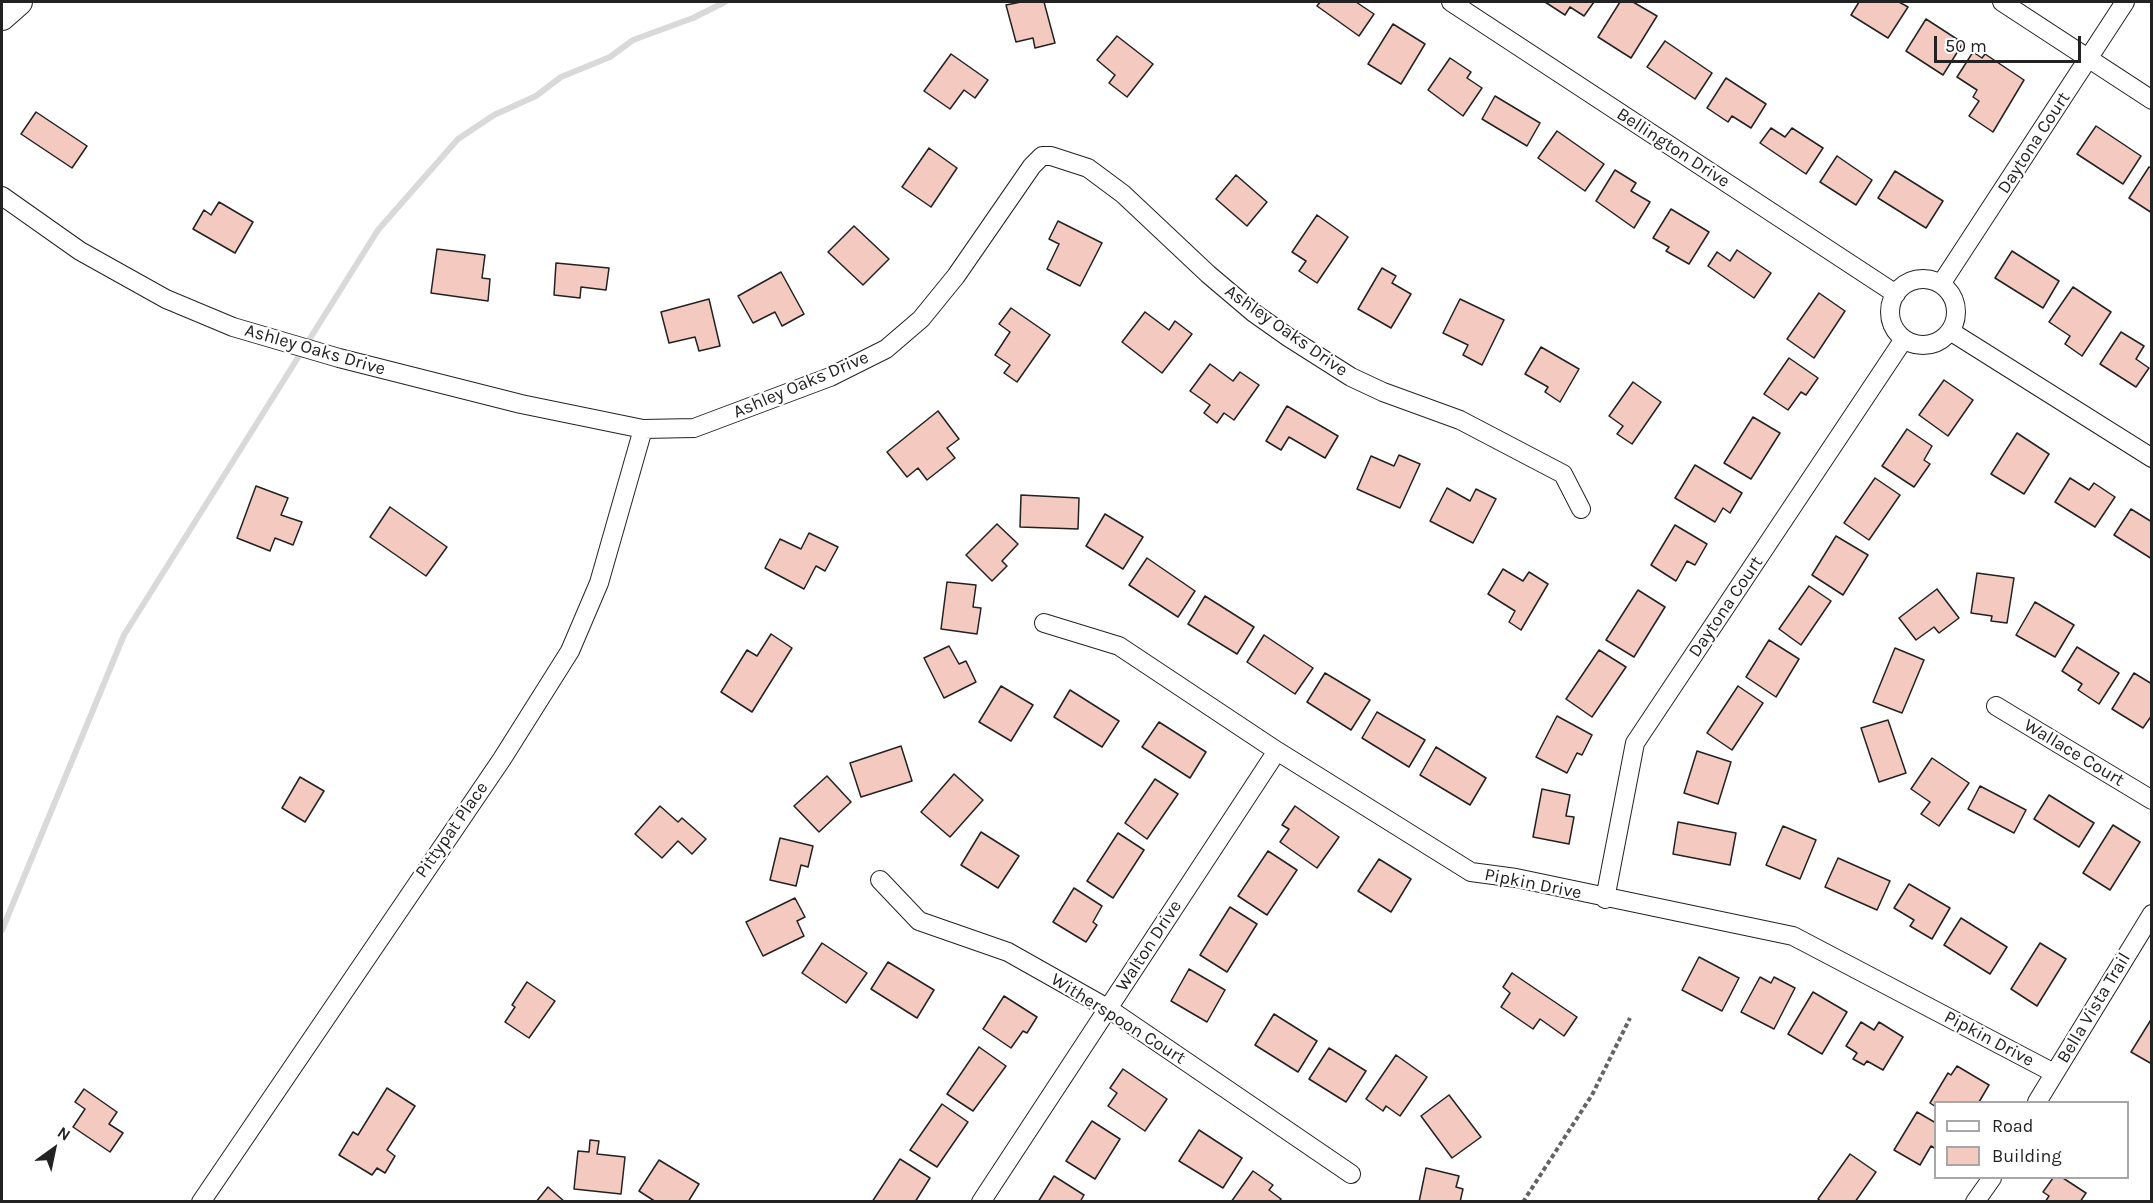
<!DOCTYPE html>
<html>
<head>
<meta charset="utf-8">
<style>
  body { margin:0 }
  #map { position:relative; width:2153px; height:1203px; overflow:hidden; background:#fff; font-family:Karla,sans-serif }
  canvas { display:block }
  .frame { position:absolute; inset:0; border:3px solid #222; pointer-events:none }
  .legend { position:absolute; left:1934px; top:1101px; width:195px; height:78px; box-sizing:border-box; background:#fff; border:2px solid #a7a7a7; margin:0; padding:8px 10px; list-style:none; font-size:18px; color:#222 }
  .legend li { display:flex; align-items:center; gap:12px; height:30px }
  .legend b { width:30px; border:2px solid #a7a7a7 }
  .north { position:absolute; left:24px; top:1119px; width:60px; height:60px; -webkit-text-stroke:4px #fff; paint-order:stroke; rotate:33deg; font-size:16px; font-weight:700; line-height:24px; text-align:center; color:#222 }
  .north::after { content:''; display:block; margin:auto; width:21px; height:27px; background:#222; clip-path:polygon(50% 0,100% 100%,50% 72%,0 100%) }
  .scale { position:absolute; left:1934px; top:36px; width:147px; height:27px; box-sizing:border-box; border:3px solid #222; border-top:0; padding-left:8px; font-size:18px; line-height:21px; white-space:nowrap; color:#222; -webkit-text-stroke:4px #fff; paint-order:stroke }
</style>
</head>
<body>
<div id="map">
<canvas width="2153" height="1203"></canvas>
<div class="frame"></div>
<ul class="legend">
<li><b style="height:8px;background:#fff"></b>Road</li>
<li><b style="height:16px;background:#f3c9c0"></b>Building</li>
</ul>
<div class="north">N</div>
<div class="scale">50 m</div>
</div>
<script>
const ctx = document.querySelector('canvas').getContext('2d');
ctx.lineJoin = 'round';
function poly(rows) {
  const path = new Path2D();
  for (const r of rows) {
    if (r.length === 3) {
      path.moveTo(r[0] + r[2], r[1]);
      path.arc(r[0], r[1], r[2], 0, 2 * Math.PI);
      continue;
    }
    path.moveTo(r[0], r[1]);
    for (let i = 2; i < r.length; i += 2) path.lineTo(r[i], r[i + 1]);
  }
  return path;
}
function stroke(path, color, width, dash) {
  ctx.strokeStyle = color;
  ctx.lineWidth = width;
  ctx.lineCap = dash ? 'butt' : 'round';
  ctx.setLineDash(dash || []);
  ctx.stroke(path);
}
function paint(path, color) {
  ctx.fillStyle = color;
  ctx.fill(path, 'evenodd');
}
function drawText(font, color, halo, rows, align = 'center') {
  ctx.font = font + ' Karla,sans-serif';
  ctx.lineWidth = 4.5;
  ctx.setLineDash([]);
  ctx.textBaseline = 'middle';
  ctx.strokeStyle = halo;
  ctx.fillStyle = color;
  for (const [text, x, y, turn = 0] of rows) {
    ctx.save();
    ctx.translate(x, y);
    ctx.rotate((+turn || 0) * Math.PI / 180);
    ctx.textAlign = isNaN(turn) ? turn : align;
    if (halo) ctx.strokeText(text, 0, 0);
    ctx.fillText(text, 0, 0);
    ctx.restore();
  }
}
const stream = poly([
  [2,930,124,635,378,230,458,139,494,115,536,96,561,77,610,57,633,40,693,18,725,2]
]);
const building = poly([
  [1021,2,1044,2,1055,43,1035,48,1033,38,1016,42,1006,5,1021,2],
  [1320,2,1356,2,1374,14,1359,36,1317,6,1320,2],
  [1545,2,1594,2,1584,16,1570,7,1565,15,1545,2],
  [1620,2,1633,2,1657,16,1631,58,1598,37,1620,2],
  [1859,2,1899,2,1908,7,1888,38,1851,15,1859,2],
  [1926,19,1963,43,1943,75,1906,51,1926,19],
  [1393,24,1425,44,1401,84,1368,64,1393,24],
  [1117,36,1153,64,1127,97,1109,83,1115,75,1097,60,1117,36],
  [1665,41,1712,73,1695,99,1647,67,1665,41],
  [1973,52,1982,58,1985,54,2024,80,1993,132,1969,116,1979,101,1973,97,1977,90,1957,77,1973,52],
  [951,54,988,80,975,98,964,90,950,109,924,91,951,54],
  [1450,58,1471,72,1467,78,1482,88,1463,116,1428,90,1450,58],
  [1726,78,1766,104,1751,128,1732,116,1728,122,1707,108,1726,78],
  [1495,96,1540,123,1527,146,1482,119,1495,96],
  [36,112,87,146,72,168,21,134,36,112],
  [2096,126,2141,156,2123,184,2077,154,2096,126],
  [1771,128,1785,137,1792,128,1823,148,1806,174,1760,143,1771,128],
  [1557,131,1604,164,1585,191,1538,158,1557,131],
  [929,148,957,168,931,207,902,187,929,148],
  [1837,156,1872,180,1856,205,1820,182,1837,156],
  [2149,167,2152,168,2152,213,2129,198,2149,167],
  [1615,170,1636,183,1631,191,1650,202,1634,228,1596,201,1615,170],
  [1895,171,1943,201,1926,228,1878,198,1895,171],
  [1236,175,1267,202,1247,226,1216,199,1236,175],
  [219,202,253,222,235,253,193,229,204,210,211,215,219,202],
  [1671,209,1709,232,1689,264,1666,251,1669,247,1653,238,1671,209],
  [1317,215,1348,237,1317,283,1299,271,1306,261,1292,252,1317,215],
  [1058,221,1102,243,1080,286,1047,269,1059,244,1049,239,1058,221],
  [854,226,889,259,863,285,828,252,854,226],
  [437,249,485,255,482,278,490,279,488,301,431,293,437,249],
  [1737,250,1771,273,1754,298,1708,266,1717,252,1730,261,1737,250],
  [2012,251,2059,281,2043,308,1995,278,2012,251],
  [556,263,609,268,606,290,581,287,580,298,554,295,556,263],
  [1382,268,1396,276,1392,283,1411,294,1391,328,1358,309,1382,268],
  [781,272,804,314,782,326,775,312,753,323,738,296,781,272],
  [2073,287,2111,312,2082,356,2065,344,2070,336,2049,322,2073,287],
  [1819,293,1845,311,1814,358,1787,339,1819,293],
  [709,299,720,346,699,351,695,337,669,343,661,312,709,299],
  [1460,299,1504,320,1482,365,1463,355,1468,345,1443,333,1460,299],
  [1011,308,1050,335,1017,382,1004,373,1010,365,995,355,1010,332,999,324,1011,308],
  [1145,312,1169,330,1175,321,1192,334,1162,373,1122,342,1145,312],
  [2121,332,2144,346,2136,359,2149,368,2136,387,2100,364,2121,332],
  [1541,347,1579,369,1560,402,1545,392,1548,387,1525,374,1541,347],
  [1789,358,1818,378,1806,395,1801,392,1788,410,1764,394,1789,358],
  [1210,364,1233,381,1240,372,1259,385,1234,420,1224,413,1217,423,1204,413,1210,405,1190,391,1210,364],
  [1944,380,1973,400,1948,436,1919,415,1944,380],
  [1633,382,1661,402,1632,444,1617,434,1623,426,1609,416,1633,382],
  [1287,406,1338,436,1325,458,1289,437,1281,450,1266,441,1287,406],
  [938,411,959,439,947,448,955,458,927,480,918,468,907,477,887,452,938,411],
  [1753,417,1780,433,1751,479,1724,463,1753,417],
  [1907,429,1932,446,1924,460,1930,464,1914,487,1882,466,1907,429],
  [2017,433,2049,454,2024,494,1991,474,2017,433],
  [1399,455,1420,464,1400,508,1357,489,1371,456,1394,466,1399,455],
  [1695,465,1742,493,1730,513,1723,508,1715,522,1675,498,1695,465],
  [1875,478,1900,495,1869,540,1844,523,1875,478],
  [2070,478,2089,490,2094,483,2115,497,2095,527,2055,502,2070,478],
  [256,486,288,498,281,515,302,522,293,545,275,538,270,551,237,538,256,486],
  [1447,488,1470,501,1476,489,1496,499,1473,543,1430,521,1447,488],
  [1021,495,1079,498,1078,529,1020,527,1021,495],
  [390,507,447,547,426,576,370,537,390,507],
  [2131,509,2152,522,2152,559,2114,535,2131,509],
  [1105,514,1143,537,1123,569,1086,546,1105,514],
  [997,524,1018,544,1002,561,1007,566,992,581,966,555,997,524],
  [1675,525,1707,544,1695,565,1687,561,1676,581,1651,565,1675,525],
  [809,533,838,547,825,571,816,566,804,589,765,568,780,539,801,549,809,533],
  [1836,536,1868,555,1843,595,1812,575,1836,536],
  [1147,558,1195,591,1178,617,1129,585,1147,558],
  [1503,569,1523,581,1529,572,1548,584,1521,630,1509,622,1515,611,1488,594,1503,569],
  [1977,573,2014,578,2007,623,1991,621,1992,616,1971,613,1977,573],
  [947,582,976,585,973,607,981,608,977,634,941,629,947,582],
  [1809,586,1831,601,1801,645,1779,629,1809,586],
  [1937,589,1959,618,1939,633,1934,627,1916,640,1899,618,1937,589],
  [1638,590,1665,607,1634,657,1606,640,1638,590],
  [1205,596,1254,627,1237,654,1188,624,1205,596],
  [2035,602,2074,625,2055,657,2016,635,2035,602],
  [771,634,792,648,752,712,721,692,747,650,757,656,771,634],
  [1264,635,1313,668,1295,694,1247,662,1264,635],
  [1769,640,1799,659,1776,697,1746,677,1769,640],
  [949,646,959,664,966,661,976,682,944,698,924,658,949,646],
  [2077,647,2119,673,2099,704,2078,690,2082,684,2062,671,2077,647],
  [1895,648,1924,660,1902,713,1873,702,1895,648],
  [1599,650,1626,667,1592,717,1566,699,1599,650],
  [1325,673,1370,700,1351,730,1307,702,1325,673],
  [2134,673,2152,684,2152,715,2143,728,2112,709,2134,673],
  [1001,686,1033,705,1011,741,979,722,1001,686],
  [1738,686,1763,703,1732,750,1707,733,1738,686],
  [1070,690,1119,721,1102,747,1054,717,1070,690],
  [1377,712,1425,740,1409,767,1362,738,1377,712],
  [1557,716,1592,735,1582,755,1577,753,1567,773,1536,757,1557,716],
  [1888,720,1906,773,1879,782,1861,728,1888,720],
  [1159,722,1206,752,1190,778,1142,747,1159,722],
  [901,746,912,781,861,797,850,763,901,746],
  [1436,747,1486,778,1470,805,1420,775,1436,747],
  [1697,751,1731,762,1718,804,1684,793,1697,751],
  [1932,758,1969,783,1939,826,1921,814,1930,802,1911,789,1932,758],
  [954,774,983,800,950,837,921,812,954,774],
  [827,776,851,802,819,832,794,806,827,776],
  [300,777,324,791,305,822,282,808,300,777],
  [1155,779,1178,794,1147,839,1125,823,1155,779],
  [1980,786,2026,810,2014,833,1968,809,1980,786],
  [1542,789,1570,795,1566,816,1574,817,1569,844,1533,837,1542,789],
  [2049,795,2094,823,2079,847,2034,819,2049,795],
  [660,806,678,822,682,818,706,839,692,854,678,841,662,858,635,834,660,806],
  [1295,806,1339,837,1317,868,1280,842,1289,829,1282,825,1295,806],
  [1678,822,1736,833,1730,865,1673,854,1678,822],
  [2113,825,2140,842,2110,890,2083,873,2113,825],
  [1783,826,1816,840,1800,879,1766,865,1783,826],
  [981,832,1019,856,998,888,961,865,981,832],
  [1118,833,1144,850,1113,898,1087,881,1118,833],
  [780,838,813,846,808,867,801,865,796,886,770,880,780,838],
  [1268,851,1297,870,1267,915,1238,896,1268,851],
  [1838,858,1890,881,1877,910,1825,887,1838,858],
  [1379,859,1411,879,1391,912,1358,891,1379,859],
  [1909,884,1950,908,1932,939,1910,926,1914,920,1894,908,1909,884],
  [1074,888,1102,906,1093,922,1097,925,1086,942,1053,922,1074,888],
  [795,898,805,917,797,921,804,936,763,956,746,922,795,898],
  [1230,907,1257,924,1227,972,1200,955,1230,907],
  [1961,918,2007,947,1990,974,1944,945,1961,918],
  [822,943,867,973,846,1003,802,973,822,943],
  [2040,943,2066,959,2037,1006,2011,989,2040,943],
  [1699,957,1739,978,1722,1011,1682,990,1699,957],
  [888,962,934,990,917,1018,871,989,888,962],
  [1189,969,1225,990,1207,1022,1171,1001,1189,969],
  [1512,973,1577,1017,1564,1036,1540,1019,1533,1029,1501,1007,1510,993,1503,987,1512,973],
  [1760,977,1771,983,1774,977,1795,988,1774,1029,1741,1012,1760,977],
  [527,982,555,1001,529,1038,505,1022,515,1007,512,1005,527,982],
  [1813,992,1847,1012,1822,1054,1788,1034,1813,992],
  [1004,996,1037,1017,1027,1033,1023,1031,1011,1048,983,1029,1004,996],
  [1274,1014,1317,1041,1298,1072,1255,1045,1274,1014],
  [2152,1018,2152,1064,2131,1052,2152,1018],
  [1861,1022,1874,1030,1879,1022,1903,1037,1883,1070,1867,1061,1864,1065,1853,1059,1857,1053,1846,1046,1861,1022],
  [979,1047,1006,1066,973,1111,947,1094,979,1047],
  [1329,1048,1366,1071,1346,1102,1309,1079,1329,1048],
  [1396,1055,1427,1077,1400,1116,1386,1106,1383,1111,1366,1099,1396,1055],
  [1957,1066,1989,1085,1979,1102,1936,1102,1936,1107,1930,1103,1948,1073,1951,1075,1957,1066],
  [1123,1069,1167,1099,1145,1131,1108,1106,1117,1093,1110,1088,1123,1069],
  [387,1088,415,1106,387,1150,395,1156,385,1173,377,1168,372,1175,339,1155,353,1132,358,1135,387,1088],
  [84,1089,117,1112,109,1124,123,1133,110,1152,73,1127,85,1109,75,1102,84,1089],
  [1449,1095,1481,1137,1452,1158,1421,1116,1449,1095],
  [942,1104,968,1122,937,1167,910,1150,942,1104],
  [1917,1112,1936,1123,1936,1149,1931,1146,1920,1165,1894,1150,1917,1112],
  [1092,1121,1120,1139,1095,1179,1066,1161,1092,1121],
  [1199,1130,1242,1158,1223,1188,1179,1161,1199,1130],
  [590,1140,599,1141,597,1154,625,1157,621,1194,574,1189,578,1151,589,1152,590,1140],
  [1850,1154,1876,1172,1855,1202,1822,1202,1818,1199,1850,1154],
  [900,1159,930,1178,915,1202,872,1202,900,1159],
  [659,1160,699,1184,688,1202,656,1202,639,1191,659,1160],
  [1426,1168,1459,1176,1456,1187,1463,1189,1460,1202,1419,1202,1426,1168],
  [1253,1171,1273,1185,1269,1190,1281,1199,1279,1202,1231,1202,1253,1171],
  [1054,1176,1084,1195,1080,1202,1038,1202,1054,1176],
  [2053,1178,2063,1178,2086,1193,2080,1202,2045,1202,2049,1196,2043,1192,2053,1178],
  [548,1187,565,1202,536,1202,548,1187]
]);
const path = poly([
  [1523,1202,1592,1095,1630,1018]
]);
const street = poly([
  [1451,2,1896,294],
  [2002,2,2152,100],
  [2,196,80,251,166,299,233,327,339,358,521,404,643,429,694,428,830,377,886,349,921,319,956,276,1032,166,1042,156,1051,156,1088,168,1123,194,1208,274,1254,313,1288,337,1351,377,1383,392,1460,420,1563,474,1581,509],
  [1923,312,33],
  [1941,284,2125,2],
  [1950,331,2152,458],
  [1044,623,1119,646,1277,751,1471,872,1516,878,1793,936,2054,1073],
  [1996,706,2152,800],
  [880,880,919,921,1008,952,1109,1009,1351,1174],
  [1605,899,1635,743,1904,339],
  [2037,1102,2152,914],
  [201,1202,502,759,570,651,599,583,643,429],
  [981,1202,1277,751],
  [1975,1202,1992,1178]
]);
const secondary = poly([
  [2,17,19,2]
]);
const streetNames = [
  ["Daytona Court",2034,143,-57],
  ["Bellington Drive",1673,148,33],
  ["Ashley Oaks Drive",1286,331,35],
  ["Ashley Oaks Drive",315,350,16],
  ["Ashley Oaks Drive",801,385,-23],
  ["Daytona Court",1726,607,-56],
  ["Wallace Court",2074,753,31],
  ["Pittypat Place",452,830,-55],
  ["Pipkin Drive",1533,884,11],
  ["Walton Drive",1149,946,-57],
  ["Bella Vista Trail",2094,1008,-59],
  ["Witherspoon Court",1118,1019,32],
  ["Pipkin Drive",1989,1039,28]
];
stroke(stream, '#d9d9d9', 6);
paint(building, '#f3c9c0');
stroke(building, '#222', 1.5);
stroke(street, '#222', 20);
stroke(secondary, '#222', 28);
stroke(path, '#646464', 4, [4.5, 3]);
stroke(street, '#fff', 18);
stroke(secondary, '#fff', 26);
drawText('18px', '#222', '#fff', streetNames);
</script>
</body>
</html>
